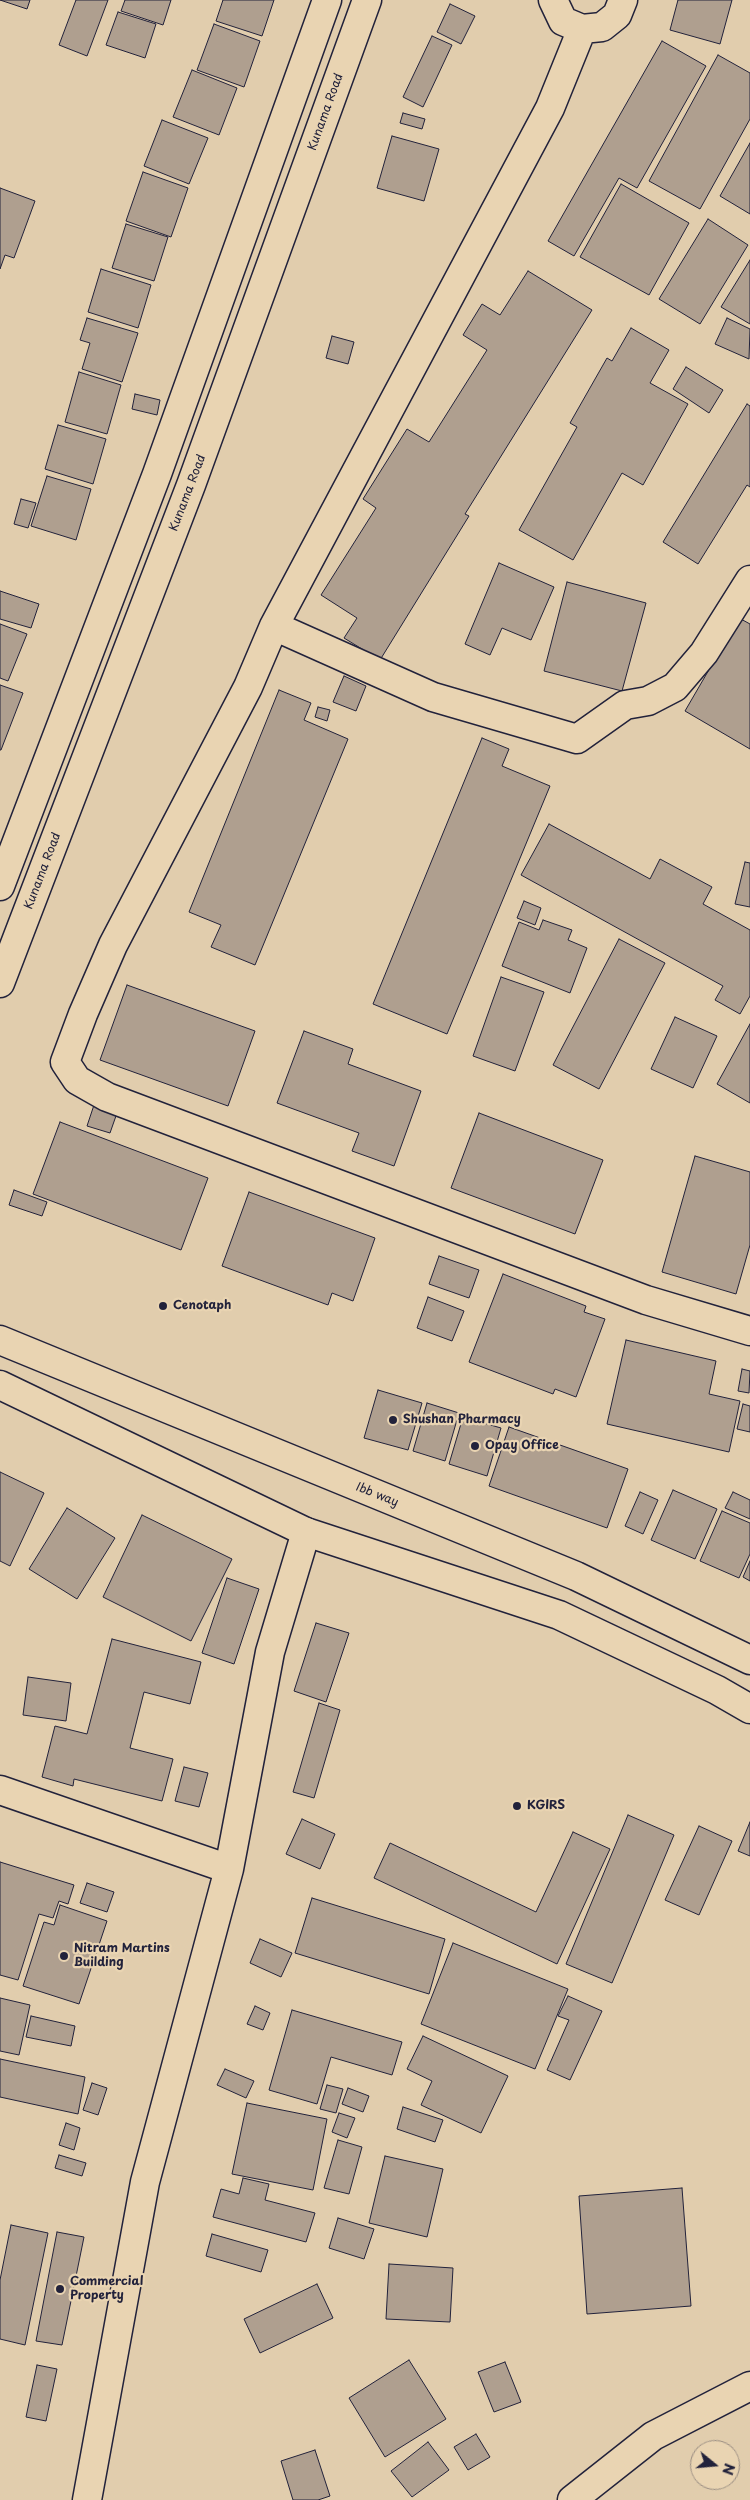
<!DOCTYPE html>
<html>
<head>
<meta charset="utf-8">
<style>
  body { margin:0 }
  #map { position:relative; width:750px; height:2500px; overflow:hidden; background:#e1cdad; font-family:"Playpen Sans",sans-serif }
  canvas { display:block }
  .north { position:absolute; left:690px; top:2440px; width:50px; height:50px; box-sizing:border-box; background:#e9d4b2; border:1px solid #998d82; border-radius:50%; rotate:107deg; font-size:14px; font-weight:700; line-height:20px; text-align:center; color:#22223b }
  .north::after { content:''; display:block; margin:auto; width:18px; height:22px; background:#22223b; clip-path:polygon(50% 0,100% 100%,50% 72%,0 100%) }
</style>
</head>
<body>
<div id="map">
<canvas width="750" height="2500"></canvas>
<div class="north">N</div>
</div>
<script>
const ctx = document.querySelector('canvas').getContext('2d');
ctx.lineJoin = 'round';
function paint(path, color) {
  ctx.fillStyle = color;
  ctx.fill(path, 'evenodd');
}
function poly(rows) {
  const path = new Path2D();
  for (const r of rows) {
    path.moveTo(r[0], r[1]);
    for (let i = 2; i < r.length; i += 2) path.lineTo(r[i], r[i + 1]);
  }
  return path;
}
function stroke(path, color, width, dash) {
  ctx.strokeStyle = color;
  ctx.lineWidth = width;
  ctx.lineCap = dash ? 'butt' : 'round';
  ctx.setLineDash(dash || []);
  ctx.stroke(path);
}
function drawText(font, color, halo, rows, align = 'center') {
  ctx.font = font + ' "Playpen Sans",sans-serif';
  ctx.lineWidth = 4.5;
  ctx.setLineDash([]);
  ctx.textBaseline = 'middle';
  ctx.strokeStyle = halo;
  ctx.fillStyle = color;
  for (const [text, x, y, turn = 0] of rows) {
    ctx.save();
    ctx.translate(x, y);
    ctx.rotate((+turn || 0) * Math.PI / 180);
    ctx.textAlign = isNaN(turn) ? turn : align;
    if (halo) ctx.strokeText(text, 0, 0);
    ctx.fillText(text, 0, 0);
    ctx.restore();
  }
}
const building = poly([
  [0,0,30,0,27,9,0,0],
  [76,0,108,0,87,56,59,45,76,0],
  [125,0,171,0,163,25,121,11,125,0],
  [223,0,274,0,262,36,216,21,223,0],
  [678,0,732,0,720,44,670,30,678,0],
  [450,4,475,16,461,44,437,32,450,4],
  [118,12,156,24,145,58,106,45,118,12],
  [214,24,260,41,244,87,197,70,214,24],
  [432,36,452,45,423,107,403,97,432,36],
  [662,41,706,66,637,188,619,178,574,256,548,241,662,41],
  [718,55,750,73,750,119,700,209,649,181,718,55],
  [192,70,237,88,219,135,173,117,192,70],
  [403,113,425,119,422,129,400,123,403,113],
  [162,120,208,138,189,184,144,166,162,120],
  [392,136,439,149,424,201,377,188,392,136],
  [750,143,750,214,720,196,750,143],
  [143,172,188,188,171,237,126,221,143,172],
  [621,184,689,223,649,295,580,257,621,184],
  [0,188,35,201,14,258,5,255,0,269,0,188],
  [708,219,748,245,700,324,659,299,708,219],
  [126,224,168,237,154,281,112,268,126,224],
  [750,260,750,324,721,307,750,260],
  [101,269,151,285,138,328,88,312,101,269],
  [528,271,592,310,465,514,469,516,380,660,344,638,357,618,321,595,376,508,363,499,407,429,429,442,487,350,463,335,482,304,500,315,528,271],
  [87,318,138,333,122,382,82,369,90,343,80,340,87,318],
  [727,318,750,329,749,359,715,344,727,318],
  [631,328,669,350,650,383,688,404,643,485,622,473,573,560,519,530,577,427,570,423,607,358,612,361,631,328],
  [332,336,354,342,348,364,326,358,332,336],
  [686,367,723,390,709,413,673,389,686,367],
  [79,372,121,385,107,434,65,422,79,372],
  [135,394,160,400,157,415,132,409,135,394],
  [747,404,750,406,750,487,747,485,698,564,663,542,747,404],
  [58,425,106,439,93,484,45,469,58,425],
  [47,476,91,489,76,540,31,526,47,476],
  [21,499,36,503,28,528,14,524,21,499],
  [499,563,554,587,531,640,502,628,490,655,465,644,499,563],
  [567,582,646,603,622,691,544,671,567,582],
  [0,591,39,604,31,628,0,619,0,591],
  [739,618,750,624,750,749,685,711,739,618],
  [0,624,27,634,8,681,0,678,0,624],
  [344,676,366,686,356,711,333,702,344,676],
  [0,685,23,693,1,750,0,750,0,685],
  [279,690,311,703,304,720,348,739,255,965,211,947,221,925,189,912,279,690],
  [318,707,330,710,327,721,315,717,318,707],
  [482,738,509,749,502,766,550,786,447,1034,373,1004,482,738],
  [549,824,650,879,660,859,712,887,703,904,750,930,750,996,740,1014,715,1000,723,986,521,875,549,824],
  [745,862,750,863,750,907,735,904,745,862],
  [524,901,541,908,535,925,517,918,524,901],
  [543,920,572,930,568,940,587,948,570,993,502,966,519,922,539,930,543,920],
  [619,939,665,963,599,1089,553,1065,619,939],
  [501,977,544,992,515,1071,473,1056,501,977],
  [127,985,255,1031,228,1106,100,1060,127,985],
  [675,1017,717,1036,693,1088,651,1069,675,1017],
  [750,1024,750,1103,717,1084,750,1024],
  [304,1031,353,1049,348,1064,421,1091,394,1166,352,1151,359,1133,277,1103,304,1031],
  [94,1105,117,1113,110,1133,87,1126,94,1105],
  [479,1113,603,1160,575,1234,451,1188,479,1113],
  [60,1122,208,1178,181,1250,33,1194,60,1122],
  [695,1156,750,1172,750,1245,736,1294,662,1272,695,1156],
  [14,1190,47,1202,42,1216,9,1205,14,1190],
  [249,1192,375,1238,353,1301,332,1293,328,1305,222,1266,249,1192],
  [439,1256,479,1270,469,1298,429,1284,439,1256],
  [503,1274,586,1306,584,1312,605,1319,576,1397,555,1389,553,1394,469,1362,503,1274],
  [428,1297,464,1311,452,1341,417,1328,428,1297],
  [626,1340,716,1361,709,1394,740,1401,729,1452,607,1424,626,1340],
  [742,1369,750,1371,749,1393,738,1391,742,1369],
  [378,1390,422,1403,408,1450,364,1438,378,1390],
  [427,1403,459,1413,445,1461,413,1451,427,1403],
  [743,1404,750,1406,750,1432,737,1429,743,1404],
  [463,1417,501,1428,487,1476,449,1464,463,1417],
  [509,1427,628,1469,607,1528,489,1486,509,1427],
  [0,1472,44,1493,10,1566,0,1561,0,1472],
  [673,1490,717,1509,695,1559,651,1540,673,1490],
  [640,1492,658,1500,643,1534,625,1526,640,1492],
  [733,1492,750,1500,750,1519,725,1508,733,1492],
  [67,1508,115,1538,77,1599,29,1569,67,1508],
  [722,1511,750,1523,750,1554,739,1578,700,1561,722,1511],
  [142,1515,232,1559,191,1641,103,1597,142,1515],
  [750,1561,750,1581,743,1577,750,1561],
  [227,1578,259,1589,234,1664,202,1653,227,1578],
  [316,1623,349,1633,326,1702,294,1691,316,1623],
  [112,1639,201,1662,190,1704,144,1692,130,1748,173,1759,162,1801,74,1779,73,1786,42,1777,55,1726,87,1734,112,1639],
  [28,1677,71,1683,66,1721,23,1715,28,1677],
  [319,1703,340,1710,314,1798,293,1792,319,1703],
  [184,1767,208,1773,199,1807,175,1801,184,1767],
  [628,1815,674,1835,612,1983,566,1964,628,1815],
  [302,1819,335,1834,320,1869,286,1854,302,1819],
  [750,1822,750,1856,738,1851,750,1822],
  [699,1826,732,1841,699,1915,665,1900,699,1826],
  [573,1832,610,1849,557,1964,374,1878,390,1843,536,1912,573,1832],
  [0,1862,74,1885,68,1904,59,1901,53,1918,39,1914,18,1980,0,1975,0,1862],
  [87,1883,114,1892,107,1912,80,1903,87,1883],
  [312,1898,445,1939,429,1994,295,1953,312,1898],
  [60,1905,107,1921,79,2004,23,1986,44,1922,54,1925,60,1905],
  [260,1939,292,1953,281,1977,250,1963,260,1939],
  [453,1943,568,1989,535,2069,421,2024,453,1943],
  [568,1996,602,2011,570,2080,547,2070,569,2020,558,2016,568,1996],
  [0,1998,30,2005,19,2055,0,2051,0,1998],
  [255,2006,270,2013,263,2030,247,2024,255,2006],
  [292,2010,402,2042,392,2075,331,2057,317,2104,269,2090,292,2010],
  [31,2016,75,2026,71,2046,26,2037,31,2016],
  [423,2036,508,2076,481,2133,421,2105,432,2081,407,2069,423,2036],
  [0,2059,85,2077,78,2114,0,2097,0,2059],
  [225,2069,254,2081,246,2098,217,2085,225,2069],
  [92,2083,107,2088,98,2115,83,2110,92,2083],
  [327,2085,343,2089,336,2113,320,2109,327,2085],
  [348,2088,369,2096,363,2112,342,2104,348,2088],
  [247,2103,327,2119,313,2190,232,2174,247,2103],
  [403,2107,443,2120,435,2142,397,2129,403,2107],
  [339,2113,355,2118,347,2138,332,2132,339,2113],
  [66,2123,80,2128,74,2150,59,2145,66,2123],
  [338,2140,362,2147,349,2194,324,2188,338,2140],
  [59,2155,86,2163,82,2176,55,2168,59,2155],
  [385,2156,443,2169,427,2237,369,2223,385,2156],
  [243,2178,269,2184,265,2200,315,2213,306,2242,213,2217,221,2189,239,2194,243,2178],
  [682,2188,691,2306,587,2314,579,2196,682,2188],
  [338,2218,374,2229,364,2259,329,2248,338,2218],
  [11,2225,48,2233,25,2345,0,2339,0,2280,11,2225],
  [57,2232,84,2237,62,2345,36,2341,57,2232],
  [212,2234,268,2250,261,2272,206,2256,212,2234],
  [389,2264,453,2268,450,2322,386,2319,389,2264],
  [317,2284,333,2318,260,2353,244,2319,317,2284],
  [409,2360,446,2419,385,2457,349,2398,409,2360],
  [505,2362,521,2402,494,2412,478,2372,505,2362],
  [37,2365,57,2369,46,2421,26,2417,37,2365],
  [476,2434,490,2457,468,2470,454,2447,476,2434],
  [428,2442,449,2470,412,2497,391,2471,428,2442],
  [315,2450,330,2496,318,2500,293,2500,281,2461,315,2450]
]);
const minor = poly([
  [553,0,563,21,582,29,602,27,617,15,623,0],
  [582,29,550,108,274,626,248,687,113,945,83,1014,65,1062,77,1080,107,1097,646,1300,750,1331],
  [274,626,433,697,577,739,625,705,648,701,675,687,704,653,750,580],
  [0,1790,229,1869],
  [87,2500,145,2182,229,1869,270,1652,306,1532],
  [572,2500,653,2436,750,2386]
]);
const major = poly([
  [0,886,157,474,327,0],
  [0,983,191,485,367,0]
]);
const highway = poly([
  [0,1340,576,1576,750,1660],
  [0,1385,306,1532,559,1615,717,1690,750,1709]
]);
const markers = [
  [163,1306,5,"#22223b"],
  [393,1420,5,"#22223b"],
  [475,1446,5,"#22223b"],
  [517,1806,5,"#22223b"],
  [64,1956,5,"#22223b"],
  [60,2289,5,"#22223b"]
];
const streetNames = [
  ["Kunama Road",326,112,-70],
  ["Kunama Road",188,493,-69],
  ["Kunama Road",43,871,-69],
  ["Ibb way",377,1495,22]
];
const poiNames = [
  ["Cenotaph",173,1306],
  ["Shushan Pharmacy",403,1420],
  ["Opay Office",485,1446],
  ["KGIRS",527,1806],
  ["Nitram Martins",74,1949],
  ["Building",74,1963],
  ["Commercial",70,2282],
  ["Property",70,2296]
];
paint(building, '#af9f8f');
stroke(building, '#22223b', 1);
stroke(minor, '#22223b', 31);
stroke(major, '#22223b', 31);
stroke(highway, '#22223b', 31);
stroke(minor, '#e9d4b2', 28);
stroke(major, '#e9d4b2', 28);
stroke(highway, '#e9d4b2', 28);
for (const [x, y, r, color] of markers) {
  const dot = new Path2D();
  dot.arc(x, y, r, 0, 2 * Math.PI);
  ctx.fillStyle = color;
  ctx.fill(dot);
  stroke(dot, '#e9d4b2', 2);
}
drawText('12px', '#22223b', '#e9d4b2', streetNames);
drawText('bold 12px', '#22223b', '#e9d4b2', poiNames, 'left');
</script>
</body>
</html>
